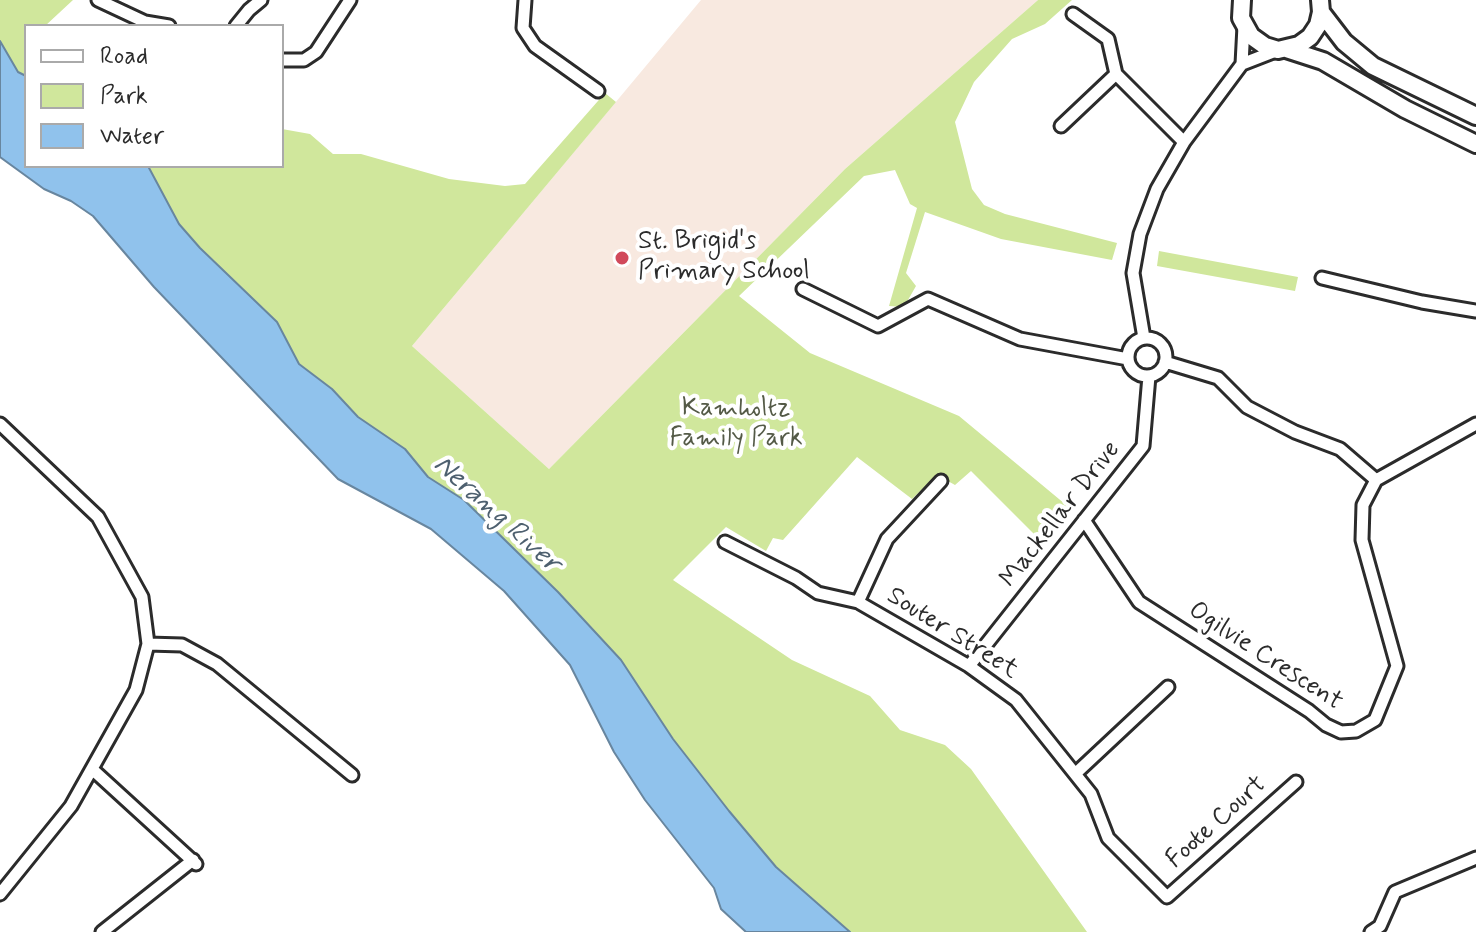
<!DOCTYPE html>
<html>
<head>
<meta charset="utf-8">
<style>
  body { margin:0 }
  #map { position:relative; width:1476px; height:932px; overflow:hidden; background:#fff; font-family:Mynerve,sans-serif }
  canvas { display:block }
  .legend { position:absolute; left:24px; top:24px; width:260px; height:144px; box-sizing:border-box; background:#fff; border:2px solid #aaa; margin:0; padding:10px 14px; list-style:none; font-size:24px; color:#2b2b2b }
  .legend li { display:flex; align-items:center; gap:16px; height:40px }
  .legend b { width:40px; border:2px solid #aaa }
</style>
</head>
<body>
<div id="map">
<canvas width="1476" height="932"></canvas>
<ul class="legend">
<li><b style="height:10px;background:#fff"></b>Road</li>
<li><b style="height:22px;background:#d0e79c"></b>Park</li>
<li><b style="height:22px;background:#90c2ec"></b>Water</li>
</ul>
</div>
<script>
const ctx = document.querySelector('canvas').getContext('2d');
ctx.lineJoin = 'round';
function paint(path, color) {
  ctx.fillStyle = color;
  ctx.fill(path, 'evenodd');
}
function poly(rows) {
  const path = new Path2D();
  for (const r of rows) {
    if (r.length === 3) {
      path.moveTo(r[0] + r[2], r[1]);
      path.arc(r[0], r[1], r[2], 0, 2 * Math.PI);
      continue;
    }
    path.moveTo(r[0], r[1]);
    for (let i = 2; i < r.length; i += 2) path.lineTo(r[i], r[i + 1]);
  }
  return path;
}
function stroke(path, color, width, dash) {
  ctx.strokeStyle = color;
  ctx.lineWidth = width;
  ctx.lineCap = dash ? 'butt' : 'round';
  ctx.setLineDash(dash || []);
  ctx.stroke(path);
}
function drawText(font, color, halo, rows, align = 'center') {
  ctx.font = font + ' Mynerve,sans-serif';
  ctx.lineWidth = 8;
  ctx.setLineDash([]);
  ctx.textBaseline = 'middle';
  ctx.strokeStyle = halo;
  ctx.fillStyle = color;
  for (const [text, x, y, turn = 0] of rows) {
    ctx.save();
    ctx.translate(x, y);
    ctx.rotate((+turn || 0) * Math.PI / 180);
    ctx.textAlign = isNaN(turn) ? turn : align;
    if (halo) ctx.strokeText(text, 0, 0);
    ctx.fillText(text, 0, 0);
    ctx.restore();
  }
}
const built = poly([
  [701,0,1038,0,845,169,549,469,412,346]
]);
const green = poly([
  [0,0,73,0,45,26,26,26,26,76,18,72,0,41],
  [1038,0,1072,0,1045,24,1012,39,974,82,955,122,972,189,984,205,1005,214,1117,243,1112,260,1001,239,925,212,906,273,916,286,904,307,889,306,917,208,910,204,895,170,864,176,739,296,810,353,959,416,1071,509,1042,542,971,471,955,485,937,475,912,499,857,457,783,540,773,538,766,551,726,527,673,580,792,660,870,696,900,730,945,745,971,769,1087,932,850,932,776,867,729,811,558,592,464,500,428,477,405,449,358,417,332,389,299,364,277,322,200,248,179,224,148,166,282,166,282,129,310,134,333,154,361,154,449,179,505,186,525,184,605,93,616,102,412,346,549,469,845,169],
  [1159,251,1298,277,1295,291,1157,266]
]);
const water = poly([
  [0,41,18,72,26,76,26,166,148,166,179,224,200,248,277,322,299,364,332,389,358,417,405,449,428,477,464,500,558,592,621,660,673,739,729,811,776,867,850,932,746,932,721,909,714,888,645,800,614,752,570,665,504,591,431,529,338,479,154,287,93,216,71,201,44,189,0,157,0,41]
]);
const minor = poly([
  [98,0,145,22,169,26],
  [525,0,523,28,535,46,598,91],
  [1073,14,1108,39,1116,74],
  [236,26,249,10,261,0],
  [282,60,304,60,316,52,350,0],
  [1242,64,1244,26],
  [1061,126,1116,74,1184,142],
  [1322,278,1422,302,1476,311],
  [803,289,878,326,928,299,1020,339,1128,359],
  [1144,338,1133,273,1140,234,1157,189,1184,142,1242,64,1278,50],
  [1147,357,19],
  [1165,362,1218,378,1247,407,1295,432,1340,449,1376,480],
  [0,424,98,517,142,597,148,644,136,690,71,806,0,894],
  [1084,520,1139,602,1309,711,1326,725,1341,732,1356,731,1375,720,1397,666,1362,540,1363,505,1376,480,1476,424],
  [725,542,796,578,818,593,858,602,969,666,1016,700,1091,794,1108,838,1167,897,1296,782],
  [858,602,887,539,941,481],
  [148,644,182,645,217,664,352,775],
  [969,666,1143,446,1149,376],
  [92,769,196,864],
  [1075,774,1168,687],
  [102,932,193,860],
  [1371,932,1380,926,1395,892,1476,858]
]);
const secondary = poly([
  [1242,0,1241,18,1251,36,1265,46,1278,50,1299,45,1310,37,1318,25,1321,12,1320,0],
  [1321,12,1344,42,1373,66,1476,116],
  [1286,49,1323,61,1405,109,1476,144]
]);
const markers = [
  [622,258,8,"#d1495b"]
];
const poiNames = [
  ["St. Brigid's",638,243],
  ["Primary School",638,273]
];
const parkNames = [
  ["Kamholtz",736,410],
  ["Family Park",736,440]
];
const streetNames = [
  ["Mackellar Drive",1061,515,-52],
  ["Souter Street",952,634,32],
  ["Ogilvie Crescent",1265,657,33],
  ["Foote Court",1217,823,-42]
];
const waterNames = [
  ["Nerang River",496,515,42]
];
paint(built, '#f8e9e0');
paint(green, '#d0e79c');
paint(water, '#90c2ec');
stroke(water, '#68869f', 2);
stroke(minor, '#2b2b2b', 17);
stroke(secondary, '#2b2b2b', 22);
stroke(minor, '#fff', 11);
stroke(secondary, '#fff', 16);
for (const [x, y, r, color] of markers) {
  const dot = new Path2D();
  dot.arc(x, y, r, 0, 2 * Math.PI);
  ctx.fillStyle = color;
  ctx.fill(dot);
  stroke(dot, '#fff', 3);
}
drawText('26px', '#2b2b2b', '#fff', poiNames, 'left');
drawText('26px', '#545a47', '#fff', parkNames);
drawText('26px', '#2b2b2b', '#fff', streetNames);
drawText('italic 28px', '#4e606f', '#fff', waterNames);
</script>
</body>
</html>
